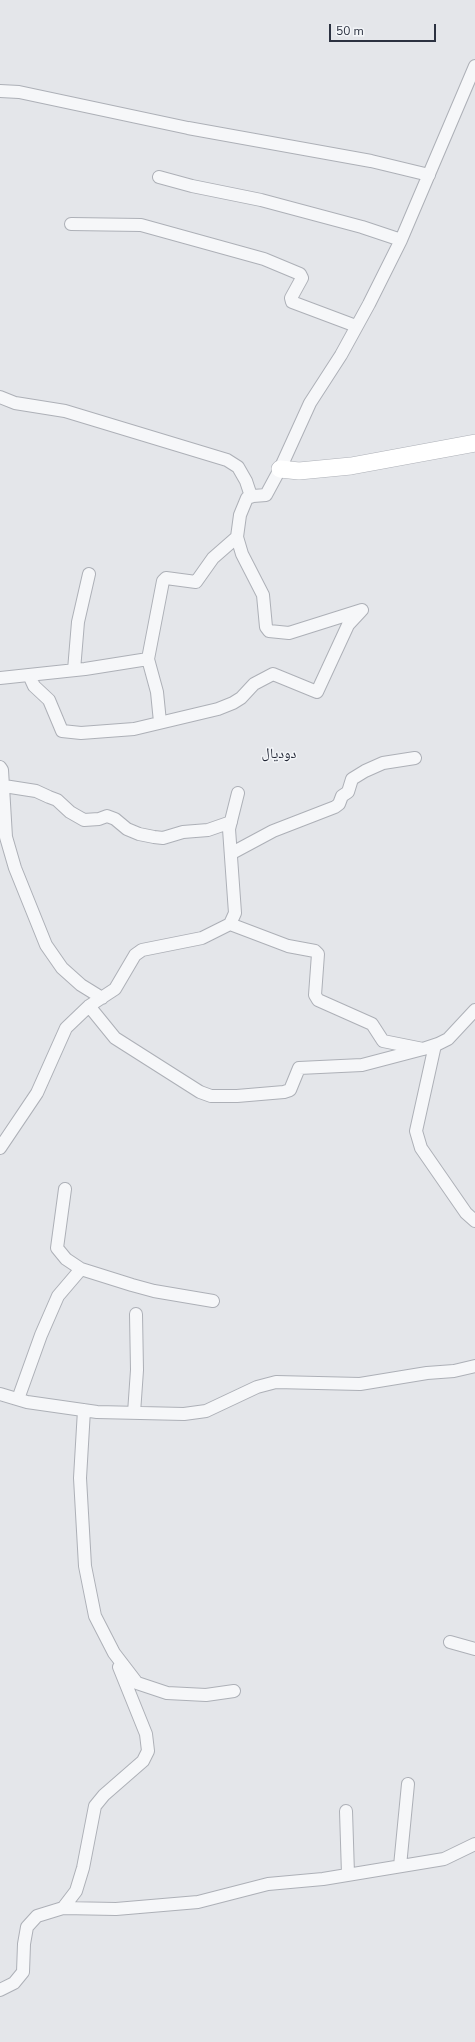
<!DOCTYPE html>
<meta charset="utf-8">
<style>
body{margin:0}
#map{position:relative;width:475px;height:2042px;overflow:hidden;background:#e4e6ea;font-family:"Nunito Sans",sans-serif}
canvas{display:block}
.scale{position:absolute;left:329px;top:24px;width:107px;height:18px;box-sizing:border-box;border:2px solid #2c3241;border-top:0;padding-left:5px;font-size:12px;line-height:14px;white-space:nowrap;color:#2c3241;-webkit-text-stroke:3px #f3f5f8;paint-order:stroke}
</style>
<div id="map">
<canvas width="475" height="2042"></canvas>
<div class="scale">50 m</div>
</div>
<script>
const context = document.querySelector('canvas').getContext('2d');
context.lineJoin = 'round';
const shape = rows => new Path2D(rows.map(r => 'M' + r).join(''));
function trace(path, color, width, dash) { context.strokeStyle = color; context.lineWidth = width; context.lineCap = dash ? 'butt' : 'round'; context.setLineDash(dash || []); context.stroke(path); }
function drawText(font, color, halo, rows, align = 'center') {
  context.font = font + ' "Nunito Sans","Noto Naskh Arabic",sans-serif'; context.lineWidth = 3; context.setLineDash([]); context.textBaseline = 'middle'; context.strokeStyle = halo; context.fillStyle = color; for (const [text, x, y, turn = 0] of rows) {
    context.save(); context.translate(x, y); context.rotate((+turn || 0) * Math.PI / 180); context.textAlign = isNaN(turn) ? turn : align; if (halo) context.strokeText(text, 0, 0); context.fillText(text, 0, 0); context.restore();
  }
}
const street = shape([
 [0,91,19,92,188,128,371,161,429,175],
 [159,177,192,186,261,200,362,227,401,240],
 [71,224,141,225,264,259,300,274,302,278,291,298,292,302,356,326],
 [0,397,15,403,65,411,227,460,238,467,246,481,251,496],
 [362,610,289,633,269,631,266,627,263,595,242,554,237,537,240,515,247,498,253,496,266,495,280,469,310,403,341,355,369,304,401,240,475,66],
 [148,659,157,692,160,722],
 [74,670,78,622,89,574],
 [29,675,34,686,49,700,62,731,81,733,134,729,218,709,233,703,241,698,254,684,273,674,317,692,348,625,361,611],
 [0,678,85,669,148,659,163,581,166,578,196,582,213,558,237,537],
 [0,767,2,770,6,837,15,868,46,945,62,968,81,985,102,998],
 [4,786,36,791,49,797,57,800,70,812,84,820,99,819,107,816,115,819,127,829,139,834,154,837,163,838,183,832,208,830,231,822],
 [232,853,273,831,335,807,339,804,342,796,348,792,352,779,365,771,383,763,415,758],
 [230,924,288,946,315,951,318,954,315,995,318,1000,372,1024,383,1041,423,1049,438,1044,448,1039,475,1010],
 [89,1006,115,1038,200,1092,211,1096,237,1096,284,1092,290,1090,299,1068,362,1065,423,1049],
 [435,1045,416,1131,421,1148,466,1213,475,1221],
 [0,1148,37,1093,66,1028,89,1006,115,989,135,955,142,950,202,938,230,924,235,913,229,829,238,793],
 [65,1189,57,1248,66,1259,81,1269,132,1285,154,1291,213,1301],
 [0,1394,27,1402,97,1412,184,1414,206,1411,257,1387,276,1382,360,1384,427,1373,454,1371,475,1366],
 [18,1399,41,1335,58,1296,81,1269],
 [84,1410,80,1478,85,1566,95,1616,114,1653,137,1683,167,1693,206,1695,234,1691],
 [134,1413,137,1370,136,1314],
 [450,1642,475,1649],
 [346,1811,348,1874],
 [400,1866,408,1784],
 [63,1908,76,1891,83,1868,95,1806,104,1795,143,1761,148,1751,146,1734,119,1667],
 [0,1990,14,1983,23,1972,24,1944,27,1927,37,1916,63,1908,116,1909,198,1902,268,1884,323,1879,444,1859,475,1844]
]);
const secondary = shape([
 [280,469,299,471,351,466,475,443]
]);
trace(street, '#adb0b7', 14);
trace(secondary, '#adb0b7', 18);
trace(street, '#f6f7f9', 12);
trace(secondary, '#fff', 17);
drawText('14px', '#1e2332', '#f3f5f8', [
 ["دودیال",279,755]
]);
</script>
